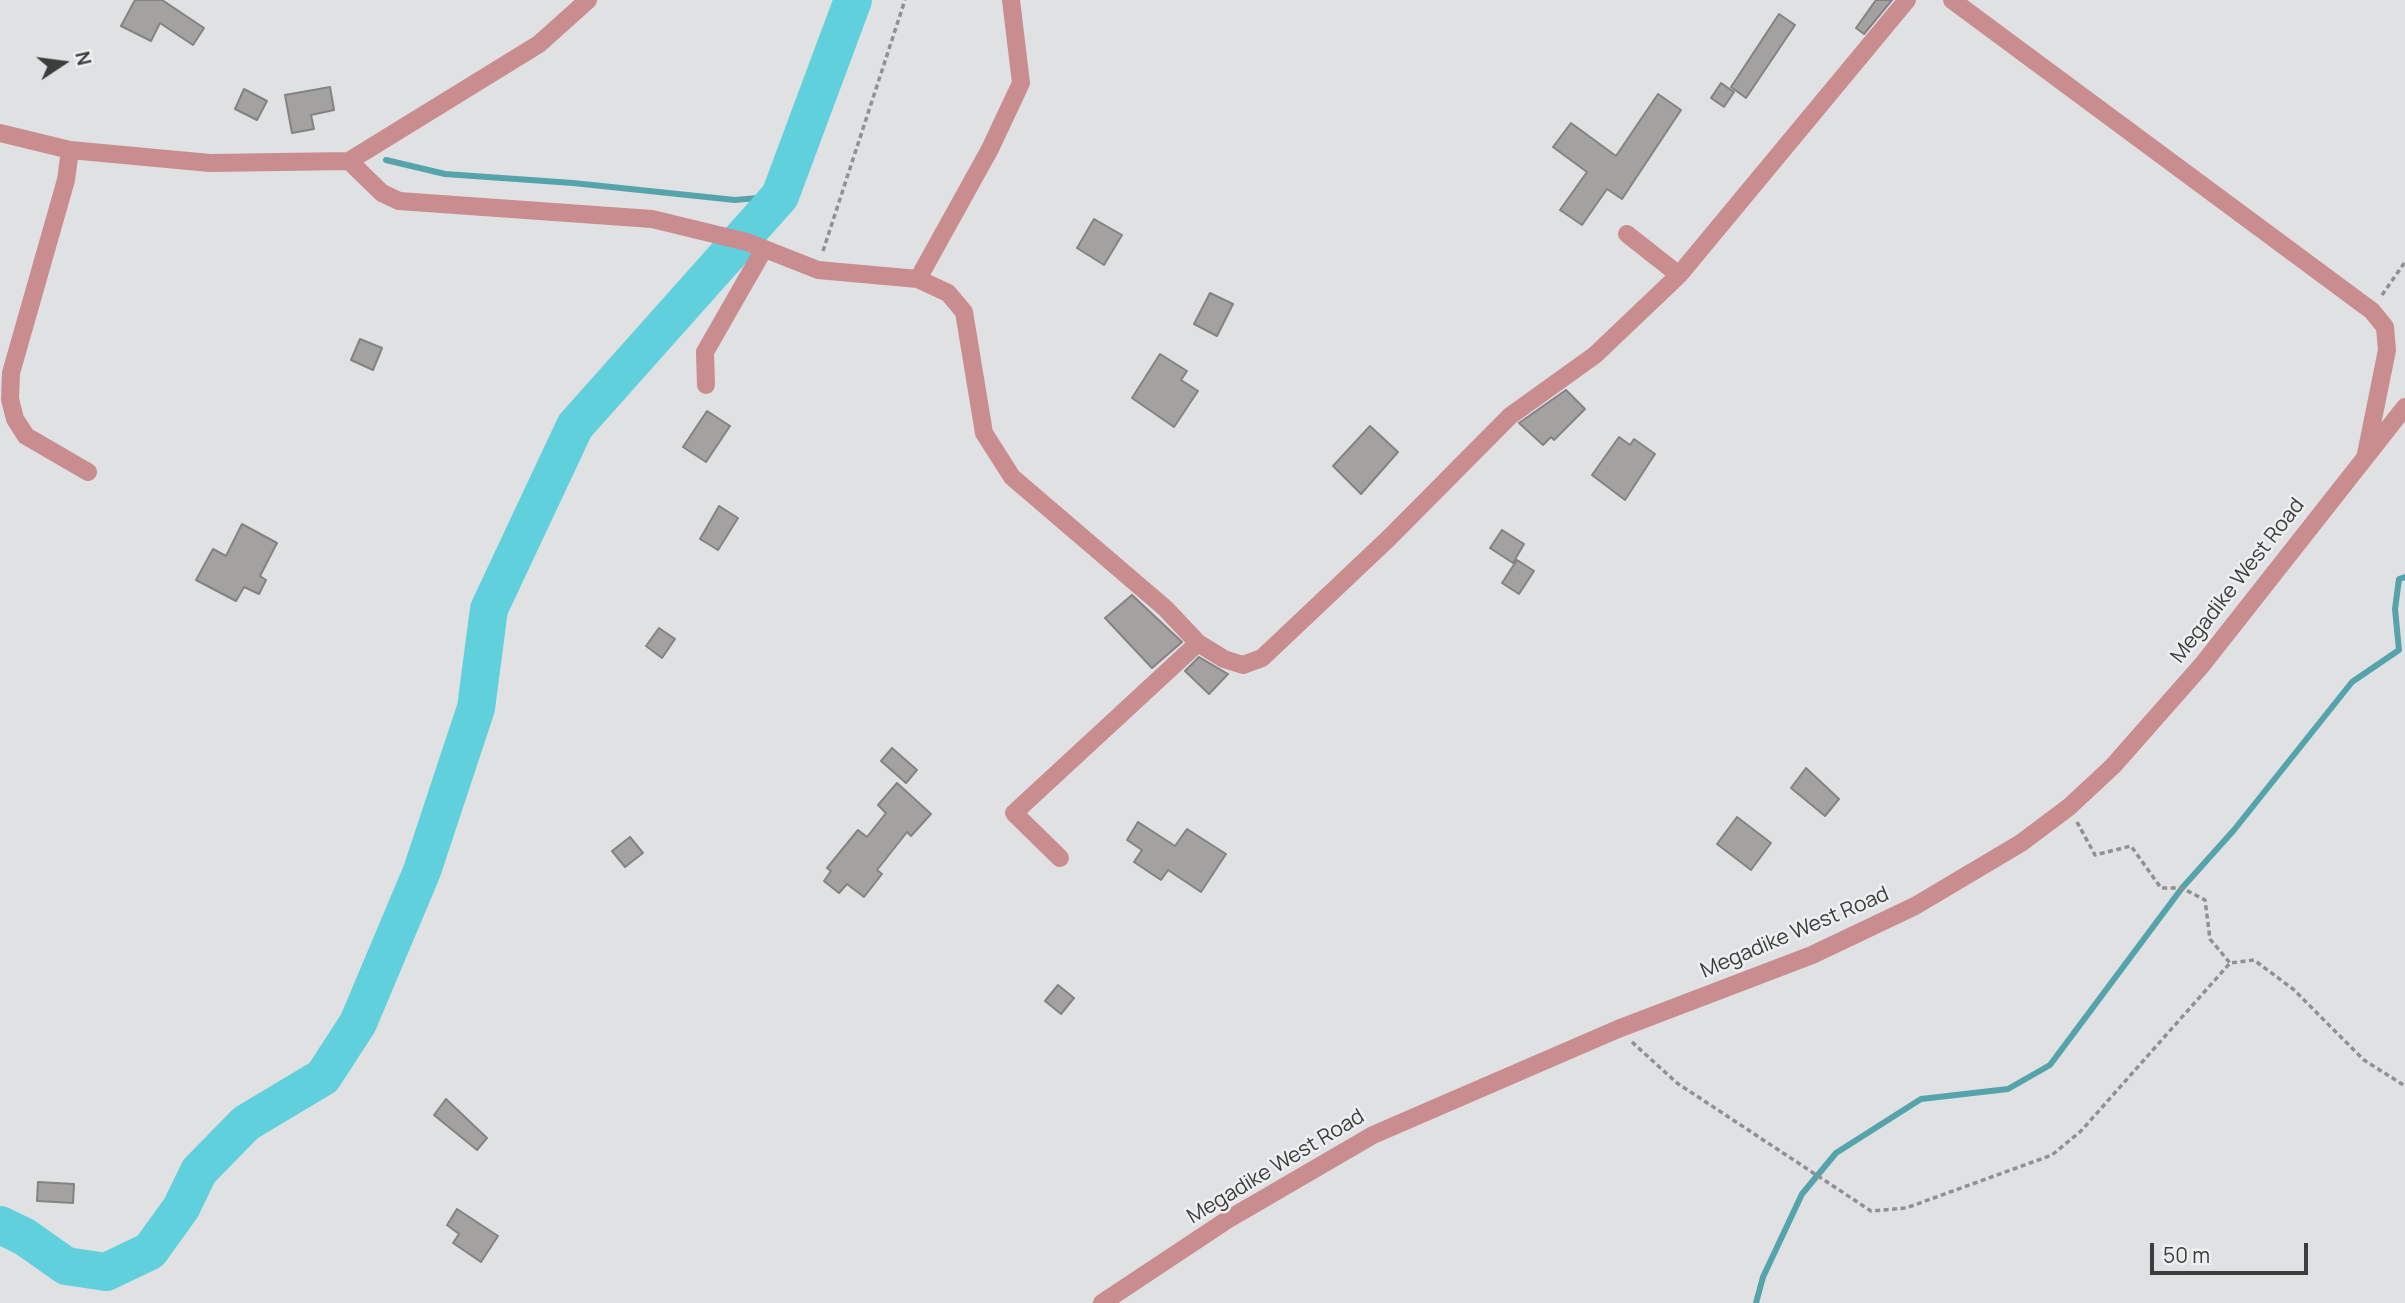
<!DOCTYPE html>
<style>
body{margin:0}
#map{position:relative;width:2405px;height:1303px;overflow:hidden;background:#e0e1e3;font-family:Manrope,sans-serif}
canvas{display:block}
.north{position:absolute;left:28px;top:28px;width:70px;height:70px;-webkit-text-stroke:5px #edeff0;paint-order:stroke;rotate:77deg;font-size:19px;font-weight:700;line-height:28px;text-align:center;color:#3c3d3d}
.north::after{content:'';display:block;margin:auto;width:24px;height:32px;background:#3c3d3d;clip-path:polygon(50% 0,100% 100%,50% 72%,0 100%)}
.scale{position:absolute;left:2150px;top:1243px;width:158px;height:32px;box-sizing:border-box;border:4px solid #3c3d3d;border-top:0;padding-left:9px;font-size:21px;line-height:24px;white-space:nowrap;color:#3c3d3d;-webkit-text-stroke:5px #edeff0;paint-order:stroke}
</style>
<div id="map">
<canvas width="2405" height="1303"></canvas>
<div class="north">N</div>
<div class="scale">50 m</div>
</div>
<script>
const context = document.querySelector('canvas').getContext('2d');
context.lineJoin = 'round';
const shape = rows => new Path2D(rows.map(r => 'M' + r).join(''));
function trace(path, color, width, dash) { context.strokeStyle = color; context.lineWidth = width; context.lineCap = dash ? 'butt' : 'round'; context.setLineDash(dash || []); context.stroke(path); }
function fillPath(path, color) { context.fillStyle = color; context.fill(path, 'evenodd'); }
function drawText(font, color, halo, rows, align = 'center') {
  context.font = font + ' Manrope,sans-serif'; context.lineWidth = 5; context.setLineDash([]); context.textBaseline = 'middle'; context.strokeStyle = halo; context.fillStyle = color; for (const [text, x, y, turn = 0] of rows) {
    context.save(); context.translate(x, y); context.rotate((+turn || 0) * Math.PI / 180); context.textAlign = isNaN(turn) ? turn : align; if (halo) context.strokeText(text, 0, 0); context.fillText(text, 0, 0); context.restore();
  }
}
trace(shape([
 [386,160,445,174,573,183,735,200,780,196],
 [1756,1303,1763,1277,1802,1194,1836,1153,1921,1099,2008,1089,2050,1065,2182,888,2234,830,2352,682,2399,650,2395,609,2399,579,2405,577]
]), '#55a4ac', 6);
trace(shape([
 [0,1225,25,1237,66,1266,106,1272,150,1251,181,1208,199,1171,246,1123,323,1077,358,1023,422,871,476,708,489,609,575,426,780,196,853,0]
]), '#60d0dc', 38);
const building = shape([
 [135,0,162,0,204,28,193,45,160,23,151,41,121,26,135,0],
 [1876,0,1892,0,1864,34,1856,28,1876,0],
 [1779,14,1795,25,1746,98,1731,87,1779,14],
 [1721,83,1734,92,1724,107,1711,98,1721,83],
 [330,87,334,110,311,115,314,129,292,133,285,95,330,87],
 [244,89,267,101,257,120,235,109,244,89],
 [1658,94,1681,110,1622,199,1607,189,1582,225,1560,210,1587,172,1553,147,1571,123,1616,156,1658,94],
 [1094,219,1122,235,1104,265,1077,248,1094,219],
 [1210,293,1233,304,1217,336,1194,324,1210,293],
 [360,339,382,348,373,370,351,360,360,339],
 [1160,354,1187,371,1181,380,1198,391,1174,427,1132,398,1160,354],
 [1566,390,1585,409,1554,440,1551,437,1543,445,1519,423,1566,390],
 [707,411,730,426,706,462,683,447,707,411],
 [1370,426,1398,452,1361,494,1333,466,1370,426],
 [1619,437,1630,445,1634,439,1655,454,1625,500,1592,475,1619,437],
 [719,506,738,518,718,550,700,539,719,506],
 [242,524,277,543,260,576,266,580,259,594,244,587,236,601,196,580,213,549,226,556,242,524],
 [1502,530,1524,544,1513,563,1490,548,1502,530],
 [1517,560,1534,571,1519,594,1502,583,1517,560],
 [1132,595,1182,642,1152,668,1105,618,1132,595],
 [659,628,675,639,662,658,646,646,659,628],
 [1199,657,1228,674,1209,694,1185,671,1199,657],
 [892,748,917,770,906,783,881,761,892,748],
 [1806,768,1839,799,1825,816,1791,788,1806,768],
 [897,783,931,814,911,836,907,832,877,870,882,874,864,897,847,884,839,893,824,881,831,871,827,868,858,830,867,837,886,813,878,805,897,783],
 [1737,817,1771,843,1751,870,1717,844,1737,817],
 [1138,822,1175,846,1187,829,1226,854,1201,892,1168,870,1161,880,1134,862,1142,850,1127,840,1138,822],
 [630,837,643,853,625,867,612,851,630,837],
 [1058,985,1074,998,1061,1014,1045,1001,1058,985],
 [446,1099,487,1138,477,1150,434,1115,446,1099],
 [38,1182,74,1184,73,1203,37,1201,38,1182],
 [457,1209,498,1236,481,1262,453,1243,459,1234,447,1225,457,1209]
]);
fillPath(building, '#a3a2a1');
trace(building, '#848282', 2);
trace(shape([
 [823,251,905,0],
 [2382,295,2405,262],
 [2077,822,2095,855,2131,846,2161,888,2182,888,2205,900,2210,939,2230,963],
 [1632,1042,1677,1083,1871,1211,1906,1208,2052,1155,2081,1131,2230,963,2254,960,2293,989,2364,1060,2405,1086]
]), '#8f9091', 3.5, [5, 3.5]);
trace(shape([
 [1952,0,2372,311,2385,327,2387,350,2366,454],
 [0,133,70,150,210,163,349,161,539,44,588,0],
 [70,150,66,180,11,373,10,399,15,419,26,436,88,472],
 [349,161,382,193,399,201,652,219,747,242,818,270,918,279,948,293,964,312,984,433,1012,477,1165,608,1198,643,1224,659,1243,665,1262,658,1389,538,1510,416,1595,355,1679,275,1627,234],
 [1679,275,1907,0],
 [918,279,990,149,1021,83,1011,0],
 [706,385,705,352,764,249],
 [1060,858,1014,813,1198,643],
 [1102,1303,1227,1220,1373,1135,1618,1029,1812,955,1915,906,2021,843,2069,807,2113,766,2202,665,2405,407]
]), '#c98d90', 18);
drawText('21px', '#3c3d3d', '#edeff0', [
 ["Megadike West Road",2238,581,-52],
 ["Megadike West Road",1795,933,-23],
 ["Megadike West Road",1276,1167,-31]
]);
</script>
